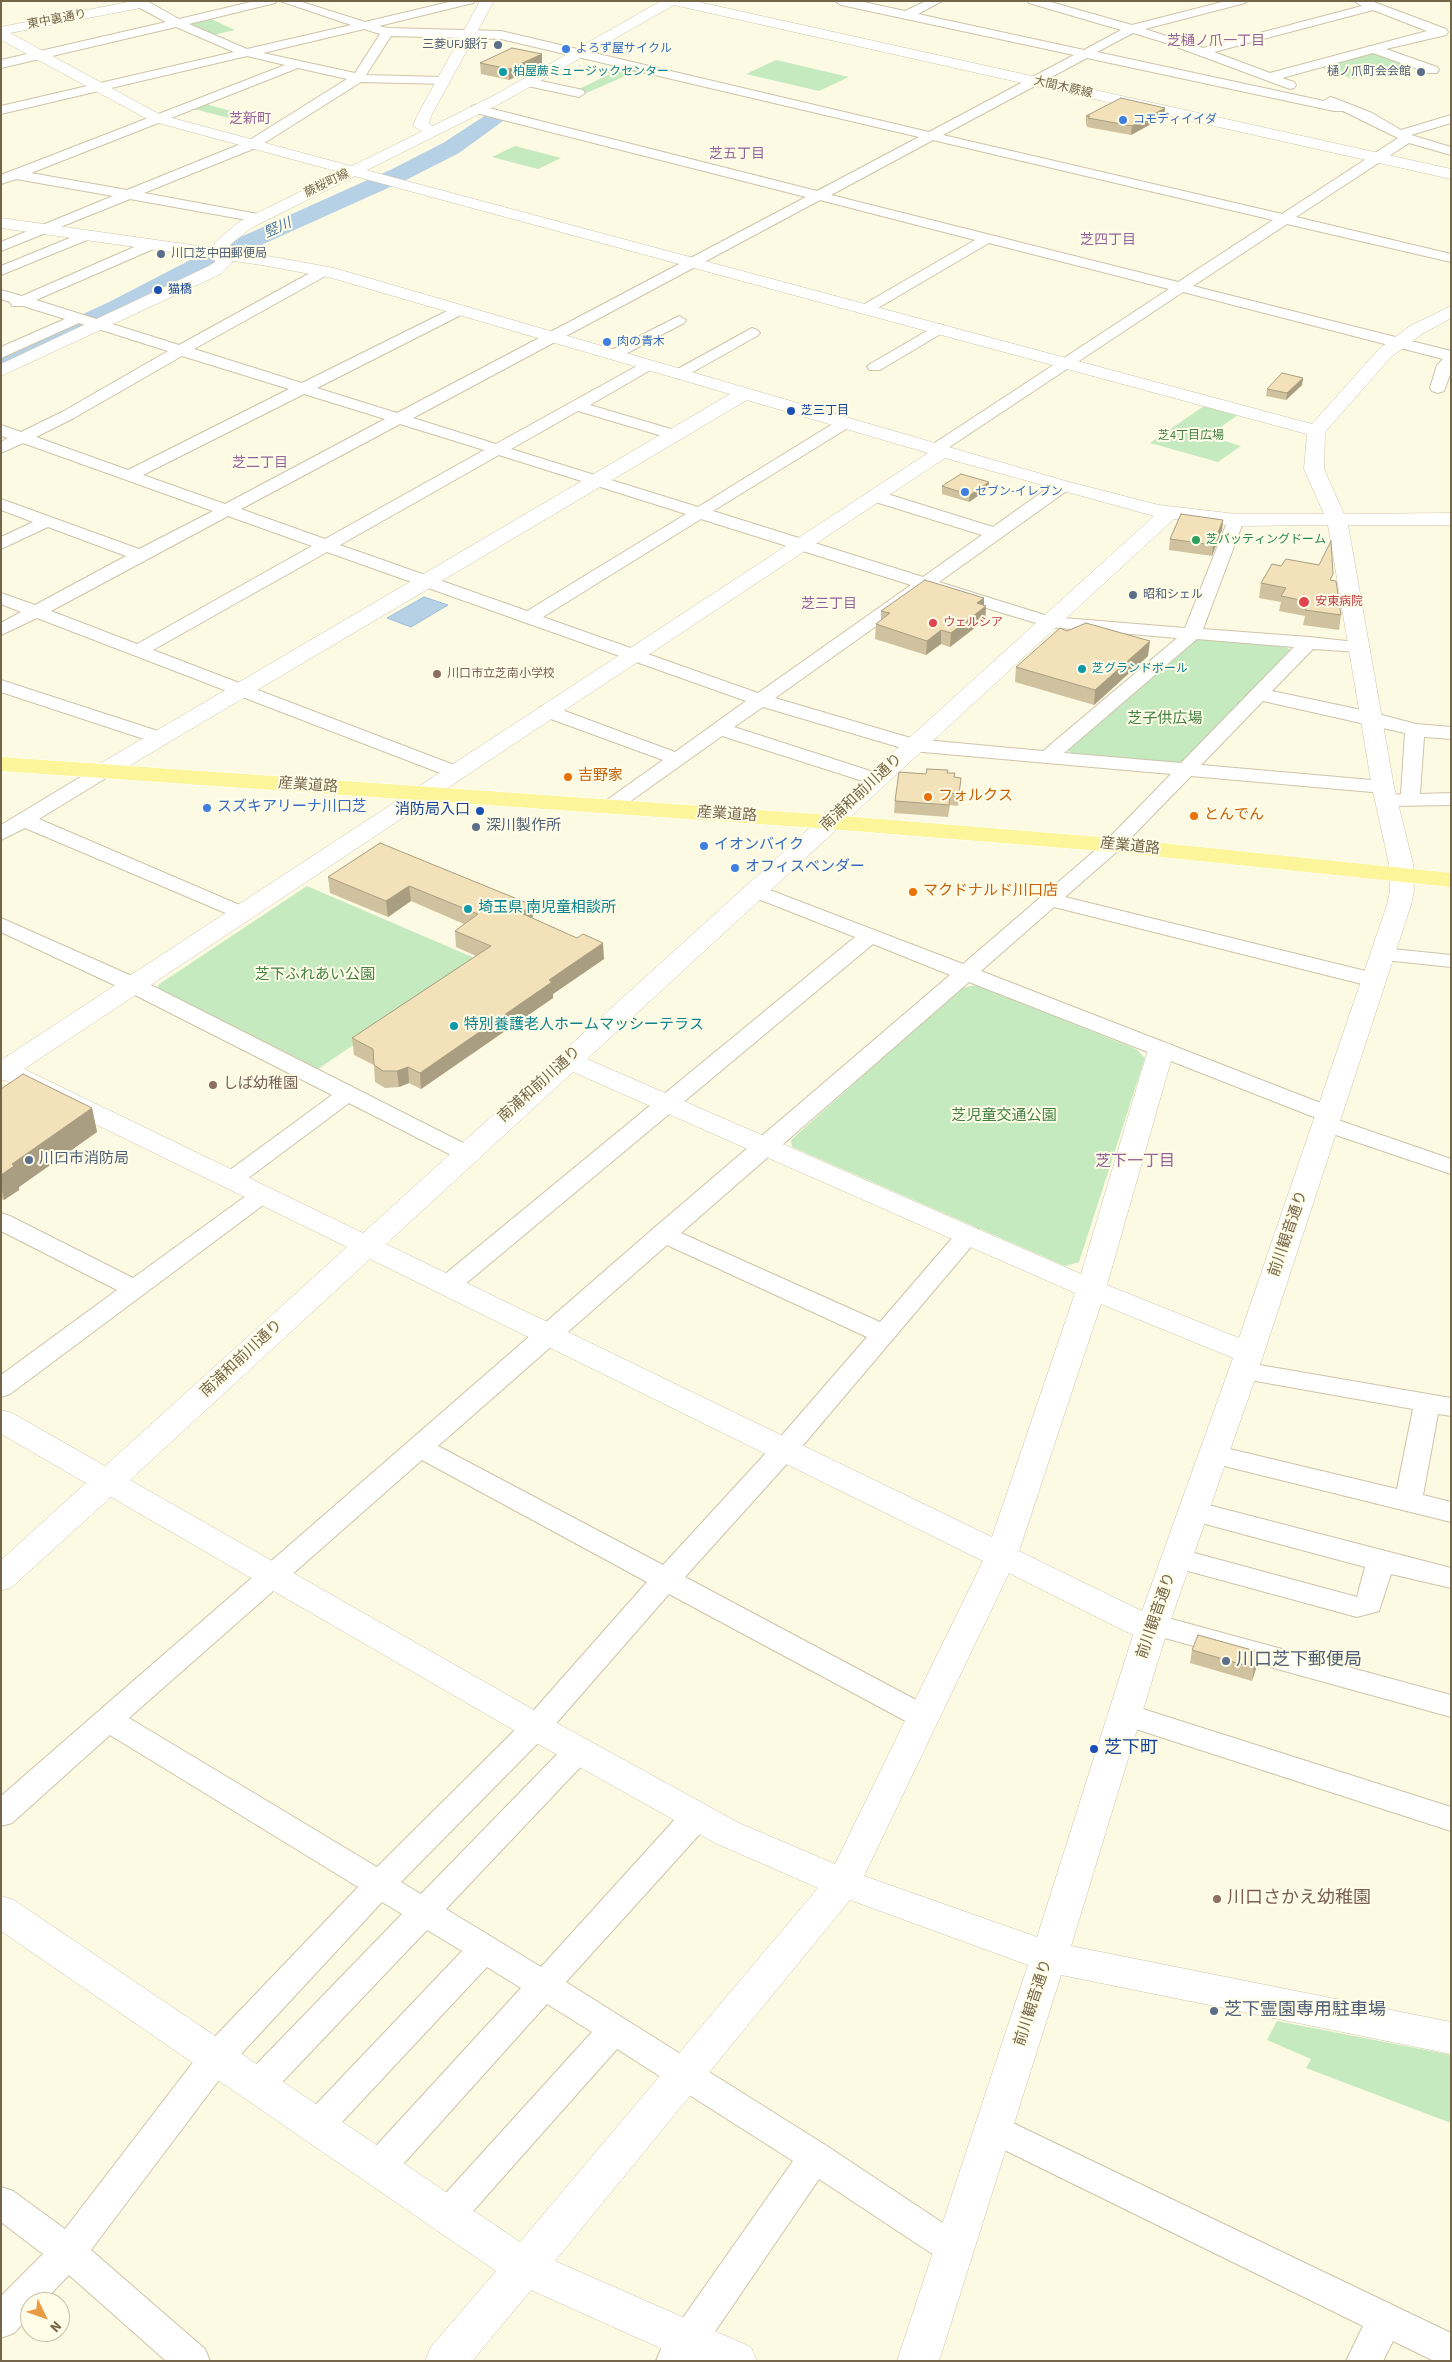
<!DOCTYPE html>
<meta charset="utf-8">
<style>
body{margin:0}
#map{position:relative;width:1452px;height:2362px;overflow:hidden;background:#fcfae2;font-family:"Source Sans 3",sans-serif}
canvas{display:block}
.frame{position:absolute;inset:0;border:2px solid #746548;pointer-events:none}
.north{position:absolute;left:20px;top:2292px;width:50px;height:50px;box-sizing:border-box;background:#fffde8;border:1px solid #c7c0a8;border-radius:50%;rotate:132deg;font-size:14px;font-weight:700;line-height:20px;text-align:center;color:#746548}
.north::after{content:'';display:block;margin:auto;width:18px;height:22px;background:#e99a45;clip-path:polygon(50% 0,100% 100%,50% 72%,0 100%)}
</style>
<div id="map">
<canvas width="1452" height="2362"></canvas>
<div class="frame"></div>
<div class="north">N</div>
</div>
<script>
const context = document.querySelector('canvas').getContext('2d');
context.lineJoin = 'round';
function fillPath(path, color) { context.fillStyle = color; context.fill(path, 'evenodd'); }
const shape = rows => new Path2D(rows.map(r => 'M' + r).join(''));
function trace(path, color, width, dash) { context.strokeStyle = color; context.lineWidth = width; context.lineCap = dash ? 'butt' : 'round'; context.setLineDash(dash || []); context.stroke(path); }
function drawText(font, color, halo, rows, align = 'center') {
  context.font = font + ' "Source Sans 3","Noto Sans JP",sans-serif'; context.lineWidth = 4; context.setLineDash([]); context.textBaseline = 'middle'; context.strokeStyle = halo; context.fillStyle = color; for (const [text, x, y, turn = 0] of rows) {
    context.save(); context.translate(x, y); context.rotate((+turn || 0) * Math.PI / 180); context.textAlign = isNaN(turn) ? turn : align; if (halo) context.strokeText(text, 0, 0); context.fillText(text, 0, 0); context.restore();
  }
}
fillPath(shape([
 [209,18,235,30,213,35,186,23],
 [1368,52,1377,53,1409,64,1353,79,1317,66],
 [776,60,849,77,819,91,746,74],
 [624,65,642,69,586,93,575,91,610,74,600,71,606,68,613,70],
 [202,103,238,113,229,118,190,108],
 [515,146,561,158,538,169,492,157],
 [1204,406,1238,415,1208,436,1241,446,1218,462,1150,443],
 [1203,638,1283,645,1292,651,1183,762,1173,765,1074,756,1066,749,1193,640],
 [307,886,479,960,318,1069,158,989,158,985],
 [976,985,1136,1049,1145,1058,1079,1262,1065,1266,792,1147,791,1140,961,988],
 [1277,2021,1451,2055,1451,2123,1306,2068,1311,2059,1267,2040]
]), '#c5eac0');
const water = shape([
 [424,597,448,605,411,627,387,618,424,597]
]);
fillPath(water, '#b6d1e6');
trace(water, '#9cbdd8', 1);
fillPath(shape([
 [496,111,503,113,506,117,503,121,459,153,408,179,210,268,127,312,1,368,1,352,109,302,194,258,392,169,443,143,489,113,496,111]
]), '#b6d1e6');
const minor = shape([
 [135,1,147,1,179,19,255,1,277,1,275,3,189,24,247,49,351,25,280,1,299,1,365,22,453,1,475,1,473,3,379,26,388,28,501,31,929,132,1074,55,841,5,835,1,859,1,905,11,926,1,942,1,918,14,1084,50,1121,30,1029,3,1027,1,1047,1,1132,25,1226,1,1247,1,1245,3,1145,29,1203,48,1362,6,1354,1,1371,1,1446,29,1448,32,1446,35,1386,49,1437,67,1439,70,1437,73,1429,73,1373,53,1282,78,1294,82,1296,85,1294,88,1290,89,1166,43,1133,33,1097,52,1324,101,1330,97,1334,98,1372,113,1401,130,1451,115,1451,123,1411,135,1451,147,1451,155,1409,143,1296,217,1451,254,1451,262,1287,224,1193,286,1451,351,1451,372,1444,391,1438,393,1432,391,1430,388,1437,365,1443,359,1183,292,942,452,930,452,928,449,930,446,1169,289,989,243,871,312,861,312,859,309,861,306,975,240,820,200,413,418,496,444,644,362,654,362,657,365,654,368,590,405,681,432,683,435,681,438,669,438,578,411,511,449,698,507,839,420,851,420,853,423,851,426,713,511,923,577,982,535,869,500,867,496,869,492,881,492,993,527,1056,482,1068,482,1070,486,1068,490,939,582,1051,617,1185,628,1228,520,1230,516,1242,516,1244,520,1203,629,1309,637,1365,643,1368,647,1365,651,1359,652,1313,649,1272,691,1371,712,1416,724,1451,727,1451,739,1424,737,1420,794,1451,793,1451,805,1395,806,1388,804,1385,800,1388,796,1401,794,1405,733,1263,701,1201,765,1383,781,1390,783,1393,787,1390,791,1383,793,1191,776,1120,849,1065,897,1382,975,1385,980,1382,985,1374,987,1054,907,981,971,1336,1109,1340,1114,1335,1119,1451,1159,1451,1174,1318,1129,1314,1124,1319,1119,969,982,681,1233,880,1322,960,1229,969,1227,978,1229,981,1235,794,1456,685,1577,933,1709,938,1717,933,1725,923,1728,913,1725,669,1594,546,1735,401,1882,421,1894,569,1742,579,1738,589,1742,594,1750,589,1758,446,1909,541,1967,686,1807,697,1804,708,1807,712,1816,708,1825,566,1982,827,2146,967,2239,972,2250,967,2261,955,2266,943,2261,819,2179,695,2361,656,2361,661,2349,793,2161,617,2049,459,2227,447,2232,435,2227,430,2216,435,2205,592,2032,547,2004,389,2180,377,2184,365,2180,360,2169,365,2158,521,1988,487,1967,328,2137,316,2142,304,2137,299,2127,304,2117,462,1951,427,1930,269,2096,257,2100,245,2096,240,2086,245,2076,402,1914,382,1902,228,2068,91,2250,205,2349,210,2361,166,2361,69,2275,43,2302,30,2302,30,2316,14,2333,1,2338,1,2296,43,2254,1,2222,1,2187,13,2191,65,2229,204,2048,358,1887,110,1735,12,1823,1,1826,1,1796,654,1228,950,975,873,944,457,1291,448,1293,439,1291,436,1285,439,1279,855,937,748,895,745,891,748,887,755,885,762,887,963,964,1106,841,1171,774,912,751,763,707,734,727,883,775,886,779,883,783,876,785,869,783,722,736,618,810,611,812,604,810,601,806,604,802,663,760,540,715,538,711,540,707,547,705,554,707,675,752,746,701,327,552,153,650,462,768,465,772,462,776,455,778,448,776,37,618,1,635,1,623,21,612,1,604,1,593,35,605,126,556,48,527,1,549,1,537,33,522,1,510,1,499,139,549,213,511,23,443,1,453,1,442,8,438,1,436,1,425,21,432,62,412,168,351,79,323,1,358,1,347,65,319,23,306,12,306,10,302,1,299,1,290,22,296,148,241,158,241,160,244,158,247,36,300,179,345,319,268,329,268,331,271,329,274,194,349,302,383,455,307,465,307,467,310,465,313,317,388,397,413,806,197,472,112,471,109,472,106,477,105,817,191,919,137,501,39,391,36,366,75,443,77,447,78,449,81,447,84,361,82,258,147,144,193,258,214,263,215,265,218,263,221,258,222,130,199,1,251,1,242,113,196,16,179,1,184,1,175,285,65,247,56,1,114,1,106,234,52,176,27,1,68,1,60,166,22,136,6,135,1],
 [1373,10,1427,31,1270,73,1214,52,1373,10],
 [364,29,380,34,355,73,263,53,364,29],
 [1087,58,1334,111,1343,111,1398,138,1282,214,943,135,1087,58],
 [298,68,347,79,248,141,127,190,31,173,298,68],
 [933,140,1273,220,1178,282,831,195,933,140],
 [182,356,289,389,128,470,36,437,74,418,182,356],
 [304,394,385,419,225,504,143,475,304,394],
 [400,424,484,450,325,539,241,509,400,424],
 [499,455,686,514,527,611,340,545,499,455],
 [228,516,312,546,137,644,51,611,228,516],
 [701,519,911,585,758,693,543,617,701,519],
 [927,590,1049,627,1177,638,1043,751,914,739,775,698,927,590],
 [1197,639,1294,647,1181,763,1064,753,1197,639],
 [667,1245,867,1337,776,1442,663,1565,438,1446,667,1245],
 [422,1460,647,1582,526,1719,377,1867,129,1718,422,1460],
 [527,78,583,90,585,93,579,97,523,85,521,82,527,78],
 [87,231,92,232,94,235,92,238,1,275,1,266,87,231],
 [679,316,686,320,684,323,618,358,608,358,605,355,608,352,679,316],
 [939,324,944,326,947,329,944,332,880,370,870,370,867,367,870,364,939,324],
 [752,328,757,330,760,333,757,336,684,377,679,379,671,374,674,371,752,328],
 [1,680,167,734,170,738,167,742,160,744,153,742,1,692,1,680],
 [104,765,111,767,114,771,111,775,39,819,249,909,253,913,249,917,242,919,235,917,25,828,1,840,1,825,97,767,104,765],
 [1,918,141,980,473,1148,477,1153,473,1158,465,1160,457,1158,349,1103,239,1185,231,1187,223,1185,219,1180,223,1175,332,1095,125,990,1,932,1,918],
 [1383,948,1451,955,1451,967,1375,959,1372,954,1375,949,1383,948],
 [262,1187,270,1190,274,1195,270,1200,10,1394,1,1397,1,1375,117,1290,1,1231,1,1213,10,1216,133,1278,254,1190,262,1187],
 [1242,1362,1451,1398,1451,1416,1438,1414,1423,1495,1451,1502,1451,1522,1204,1461,1200,1454,1204,1447,1213,1445,1397,1489,1413,1409,1233,1377,1229,1371,1233,1365,1242,1362],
 [1193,1501,1451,1568,1451,1588,1391,1574,1379,1611,1357,1617,1166,1565,1162,1558,1166,1551,1176,1548,1357,1597,1365,1567,1183,1518,1179,1511,1183,1504,1193,1501],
 [1153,1614,1451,1695,1451,1717,1143,1632,1139,1625,1143,1618,1153,1614],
 [1124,1703,1451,1807,1451,1831,1114,1722,1109,1714,1114,1706,1124,1703],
 [992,2113,1451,2333,1451,2361,1434,2361,1393,2341,1383,2361,1346,2361,1363,2326,980,2138,975,2128,980,2118,992,2113]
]);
const tertiary = shape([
 [133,1,145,1,147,4,140,8,10,33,161,115,1312,424,1379,349,1410,326,1451,306,1451,318,1422,334,1391,357,1325,432,1324,469,1344,514,1451,513,1451,525,1348,525,1394,787,1413,864,1414,891,1411,905,1264,1353,1169,1625,1071,1946,1451,2022,1451,2054,1061,1975,939,2361,897,2361,1028,1965,850,1900,555,2261,751,2347,757,2361,689,2361,531,2290,472,2361,425,2361,431,2347,496,2271,1,1931,1,1896,14,1900,520,2242,818,1888,715,1843,524,1736,111,1497,12,1587,1,1591,1,1560,86,1483,1,1434,1,1410,12,1413,105,1466,347,1247,5,1080,1,1081,1,1060,928,453,747,400,112,776,104,778,96,776,93,771,96,766,730,394,332,278,262,265,1,228,1,218,262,255,334,268,1069,482,1159,505,1236,514,1324,514,1304,469,1307,434,151,121,1,40,1,27,133,1],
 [945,458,1154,516,363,1233,24,1069,945,458],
 [1174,519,1236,526,1328,525,1372,787,1389,864,1390,891,1387,905,1239,1338,1107,1285,1174,1050,1170,1044,1161,1042,1152,1044,1148,1050,1081,1274,587,1059,1174,519],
 [573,1072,1075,1293,992,1537,386,1244,573,1072],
 [370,1259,983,1561,835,1864,739,1823,548,1718,130,1480,370,1259],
 [1101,1304,1233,1358,1142,1611,1019,1551,1101,1304],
 [1009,1573,1133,1635,1037,1937,864,1876,1009,1573],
 [480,1,494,1,431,116,429,124,440,131,432,136,427,134,413,126,417,116,480,1]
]);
const secondary = shape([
 [661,1,694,1,1451,169,1451,179,674,5,503,102,251,228,231,244,229,250,232,263,221,274,1,376,1,364,209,266,215,262,213,250,215,242,239,222,493,96,661,1]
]);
const primary = shape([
 [1,757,830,815,1113,838,1451,873,1451,887,1113,852,830,829,1,771,1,757]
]);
trace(minor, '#cec4a9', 2);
trace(tertiary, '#cec4a9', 1);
trace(secondary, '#d1c6a6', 1);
trace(primary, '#fff', 1);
fillPath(minor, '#fff');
fillPath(tertiary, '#fff');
fillPath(secondary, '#fff');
fillPath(primary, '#fcf599');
fillPath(shape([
 [542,54,542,65,509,80,481,74,480,63],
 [1165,108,1164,117,1131,135,1087,127,1087,125,1086,125,1086,116],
 [1303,378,1302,385,1286,400,1266,396,1267,389],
 [989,482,988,489,969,502,942,494,942,486],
 [1223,520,1222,530,1212,556,1169,550,1170,539],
 [1332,581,1341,615,1339,630,1303,625,1305,616,1279,611,1281,602,1259,598,1261,583],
 [984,598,984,605,986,606,985,620,950,647,941,644,926,655,875,639,876,624,881,620,881,611],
 [1067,631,1148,656,1094,705,1015,682,1016,667],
 [948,773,954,777,961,778,958,806,950,805,948,817,894,813,895,801,926,774],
 [380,843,533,918,604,959,553,994,553,998,421,1089,409,1083,399,1087,385,1088,375,1082,374,1065,354,1055,352,1038,476,956,456,947,455,931,464,924,411,901,388,917,330,893,328,877],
 [1,1089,92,1108,97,1132,19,1187,19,1190,4,1200,1,1199],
 [1192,1650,1257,1665,1252,1681,1190,1663]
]), '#d0c29f');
fillPath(shape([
 [542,54,542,65,509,80,509,69],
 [1165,108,1164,117,1131,135,1132,126],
 [1303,378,1302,385,1286,400,1287,393],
 [989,482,988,489,969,502,970,495],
 [1223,520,1222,530,1212,556,1213,545],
 [984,598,984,607,986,606,985,620,950,647,951,633,977,603],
 [941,630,941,644,926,655,927,641],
 [1150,641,1148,656,1094,705,1095,690],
 [409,886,411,901,388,917,386,901],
 [532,905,533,921,521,913],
 [603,943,604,959,553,994,553,998,421,1089,420,1073,549,980],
 [408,1067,409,1083,399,1087,397,1071],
 [92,1108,97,1132,19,1187,19,1190,4,1200,1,1185,1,1175,12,1164],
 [1259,1652,1257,1665,1252,1681,1254,1668]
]), '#a99e82');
const building = shape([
 [512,48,542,54,509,69,480,63,512,48],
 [1121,98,1165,108,1132,126,1088,118,1090,116,1086,116,1121,98],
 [1282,373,1303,378,1287,393,1267,389,1282,373],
 [961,474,989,482,970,495,942,486,961,474],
 [1181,514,1223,520,1213,545,1170,539,1181,514],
 [1331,541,1333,574,1330,580,1336,581,1341,615,1305,610,1310,602,1281,596,1286,588,1261,583,1272,564,1281,566,1286,559,1319,565,1331,541],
 [925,580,984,598,977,603,986,606,951,633,941,630,927,641,876,624,890,613,881,611,925,580],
 [1086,623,1150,641,1095,690,1016,667,1060,628,1067,631,1086,623],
 [927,769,948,770,947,773,955,773,954,777,961,778,959,794,950,793,949,805,895,801,899,772,926,774,927,769],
 [380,843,532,905,521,913,577,938,583,934,603,943,549,980,552,982,420,1073,408,1067,397,1071,383,1071,374,1065,373,1049,352,1038,491,946,455,931,478,914,409,886,386,901,328,877,380,843],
 [23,1074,92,1108,12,1164,14,1166,1,1175,1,1089,23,1074],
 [1198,1635,1259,1652,1254,1668,1192,1650,1198,1635]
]);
fillPath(building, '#f2e1b9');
trace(building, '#a99e82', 1);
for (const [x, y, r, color] of [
 [498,45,5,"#5c6f8a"],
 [566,49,5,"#3f7fe0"],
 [503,72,5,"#0f9aa8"],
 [1421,72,5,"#5c6f8a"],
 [1123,120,5,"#3f7fe0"],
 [161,254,5,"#5c6f8a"],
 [158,290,5,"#1a4fb4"],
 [607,342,5,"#3f7fe0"],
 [791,411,5,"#1a4fb4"],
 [965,492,5,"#3f7fe0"],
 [1196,540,5,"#2e9e5b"],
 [1133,595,5,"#5c6f8a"],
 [1304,602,6,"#e0444e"],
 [933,623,5,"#e0444e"],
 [1082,669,5,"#0f9aa8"],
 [437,674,5,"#8d6e63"],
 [568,777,5,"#e8710a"],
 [928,797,5,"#e8710a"],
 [207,808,5,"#3f7fe0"],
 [480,811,5,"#1a4fb4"],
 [1194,816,5,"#e8710a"],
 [476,827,5,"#5c6f8a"],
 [704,846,5,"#3f7fe0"],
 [735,868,5,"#3f7fe0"],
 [913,892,5,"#e8710a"],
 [468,909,5,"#0f9aa8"],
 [454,1026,5,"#0f9aa8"],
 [213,1085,5,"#8d6e63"],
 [29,1160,5,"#5c6f8a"],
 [1226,1661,5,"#5c6f8a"],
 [1094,1749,5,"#1a4fb4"],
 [1217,1899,5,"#8d6e63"],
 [1214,2011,5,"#5c6f8a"]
]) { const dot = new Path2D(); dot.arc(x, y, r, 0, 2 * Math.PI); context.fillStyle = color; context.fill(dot); trace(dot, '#fffde8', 2); }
drawText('12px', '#746548', '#fffde8', [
 ["東中裏通り",57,20,-11],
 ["大間木蕨線",1063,88,13],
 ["蕨桜町線",327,184,-26]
]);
drawText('12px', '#4e5e75', '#fffde8', [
 ["三菱UFJ銀行",488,45],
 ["樋ノ爪町会会館",1411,72],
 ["川口芝中田郵便局",171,254,"left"],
 ["昭和シェル",1143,595,"left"]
], 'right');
drawText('12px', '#366cbe', '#fffde8', [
 ["よろず屋サイクル",576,49],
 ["コモディイイダ",1133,120],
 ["肉の青木",617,342],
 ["セブン-イレブン",975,492]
], 'left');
drawText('12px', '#0d838f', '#fffde8', [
 ["柏屋蕨ミュージックセンター",513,72],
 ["芝グランドボール",1092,669]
], 'left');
drawText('12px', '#164399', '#fffde8', [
 ["猫橋",168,290],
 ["芝三丁目",801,411]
], 'left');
drawText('12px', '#428042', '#fffde8', [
 ["芝4丁目広場",1191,436]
]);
drawText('12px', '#27864d', '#fffde8', [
 ["芝バッティングドーム",1206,540]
], 'left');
drawText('12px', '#be3a42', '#fffde8', [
 ["安東病院",1315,602],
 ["ウェルシア",943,623]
], 'left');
drawText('12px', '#785e54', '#fffde8', [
 ["川口市立芝南小学校",447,674]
], 'left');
drawText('14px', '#966398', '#fffde8', [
 ["芝樋ノ爪一丁目",1216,42],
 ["芝新町",250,120],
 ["芝五丁目",737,155],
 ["芝四丁目",1108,241],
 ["芝二丁目",260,464],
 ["芝三丁目",829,605]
]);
drawText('italic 14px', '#4a779d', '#fffde8', [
 ["竪川",278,229,-24]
]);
drawText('15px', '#428042', '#fffde8', [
 ["芝子供広場",1165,720],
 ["芝下ふれあい公園",315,976],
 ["芝児童交通公園",1004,1117]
]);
drawText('15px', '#c56008', '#fffde8', [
 ["吉野家",578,777],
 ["フォルクス",938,797],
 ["とんでん",1204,816],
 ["マクドナルド川口店",923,892]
], 'left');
drawText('15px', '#746548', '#fffde8', [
 ["産業道路",308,786,4],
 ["南浦和前川通り",862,793,-43],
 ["産業道路",727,815,4],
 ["産業道路",1130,847,6],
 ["南浦和前川通り",540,1085,-42],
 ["前川観音通り",1289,1234,-71],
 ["南浦和前川通り",242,1359,-43],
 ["前川観音通り",1157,1616,-71],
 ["前川観音通り",1034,2003,-72]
]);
drawText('15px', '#366cbe', '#fffde8', [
 ["スズキアリーナ川口芝",217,808],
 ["イオンバイク",714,846],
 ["オフィスベンダー",745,868]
], 'left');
drawText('15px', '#164399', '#fffde8', [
 ["消防局入口",470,811]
], 'right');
drawText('15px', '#4e5e75', '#fffde8', [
 ["深川製作所",486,827],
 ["川口市消防局",39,1160]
], 'left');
drawText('15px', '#0d838f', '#fffde8', [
 ["埼玉県 南児童相談所",478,909],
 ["特別養護老人ホームマッシーテラス",464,1026]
], 'left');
drawText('15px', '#785e54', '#fffde8', [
 ["しば幼稚園",223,1085]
], 'left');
drawText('16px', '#966398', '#fffde8', [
 ["芝下一丁目",1135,1162]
]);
drawText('18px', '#4e5e75', '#fffde8', [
 ["川口芝下郵便局",1236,1661],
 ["芝下霊園専用駐車場",1224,2011]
], 'left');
drawText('18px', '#164399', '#fffde8', [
 ["芝下町",1104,1749]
], 'left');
drawText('18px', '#785e54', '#fffde8', [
 ["川口さかえ幼稚園",1227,1899]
], 'left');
</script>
